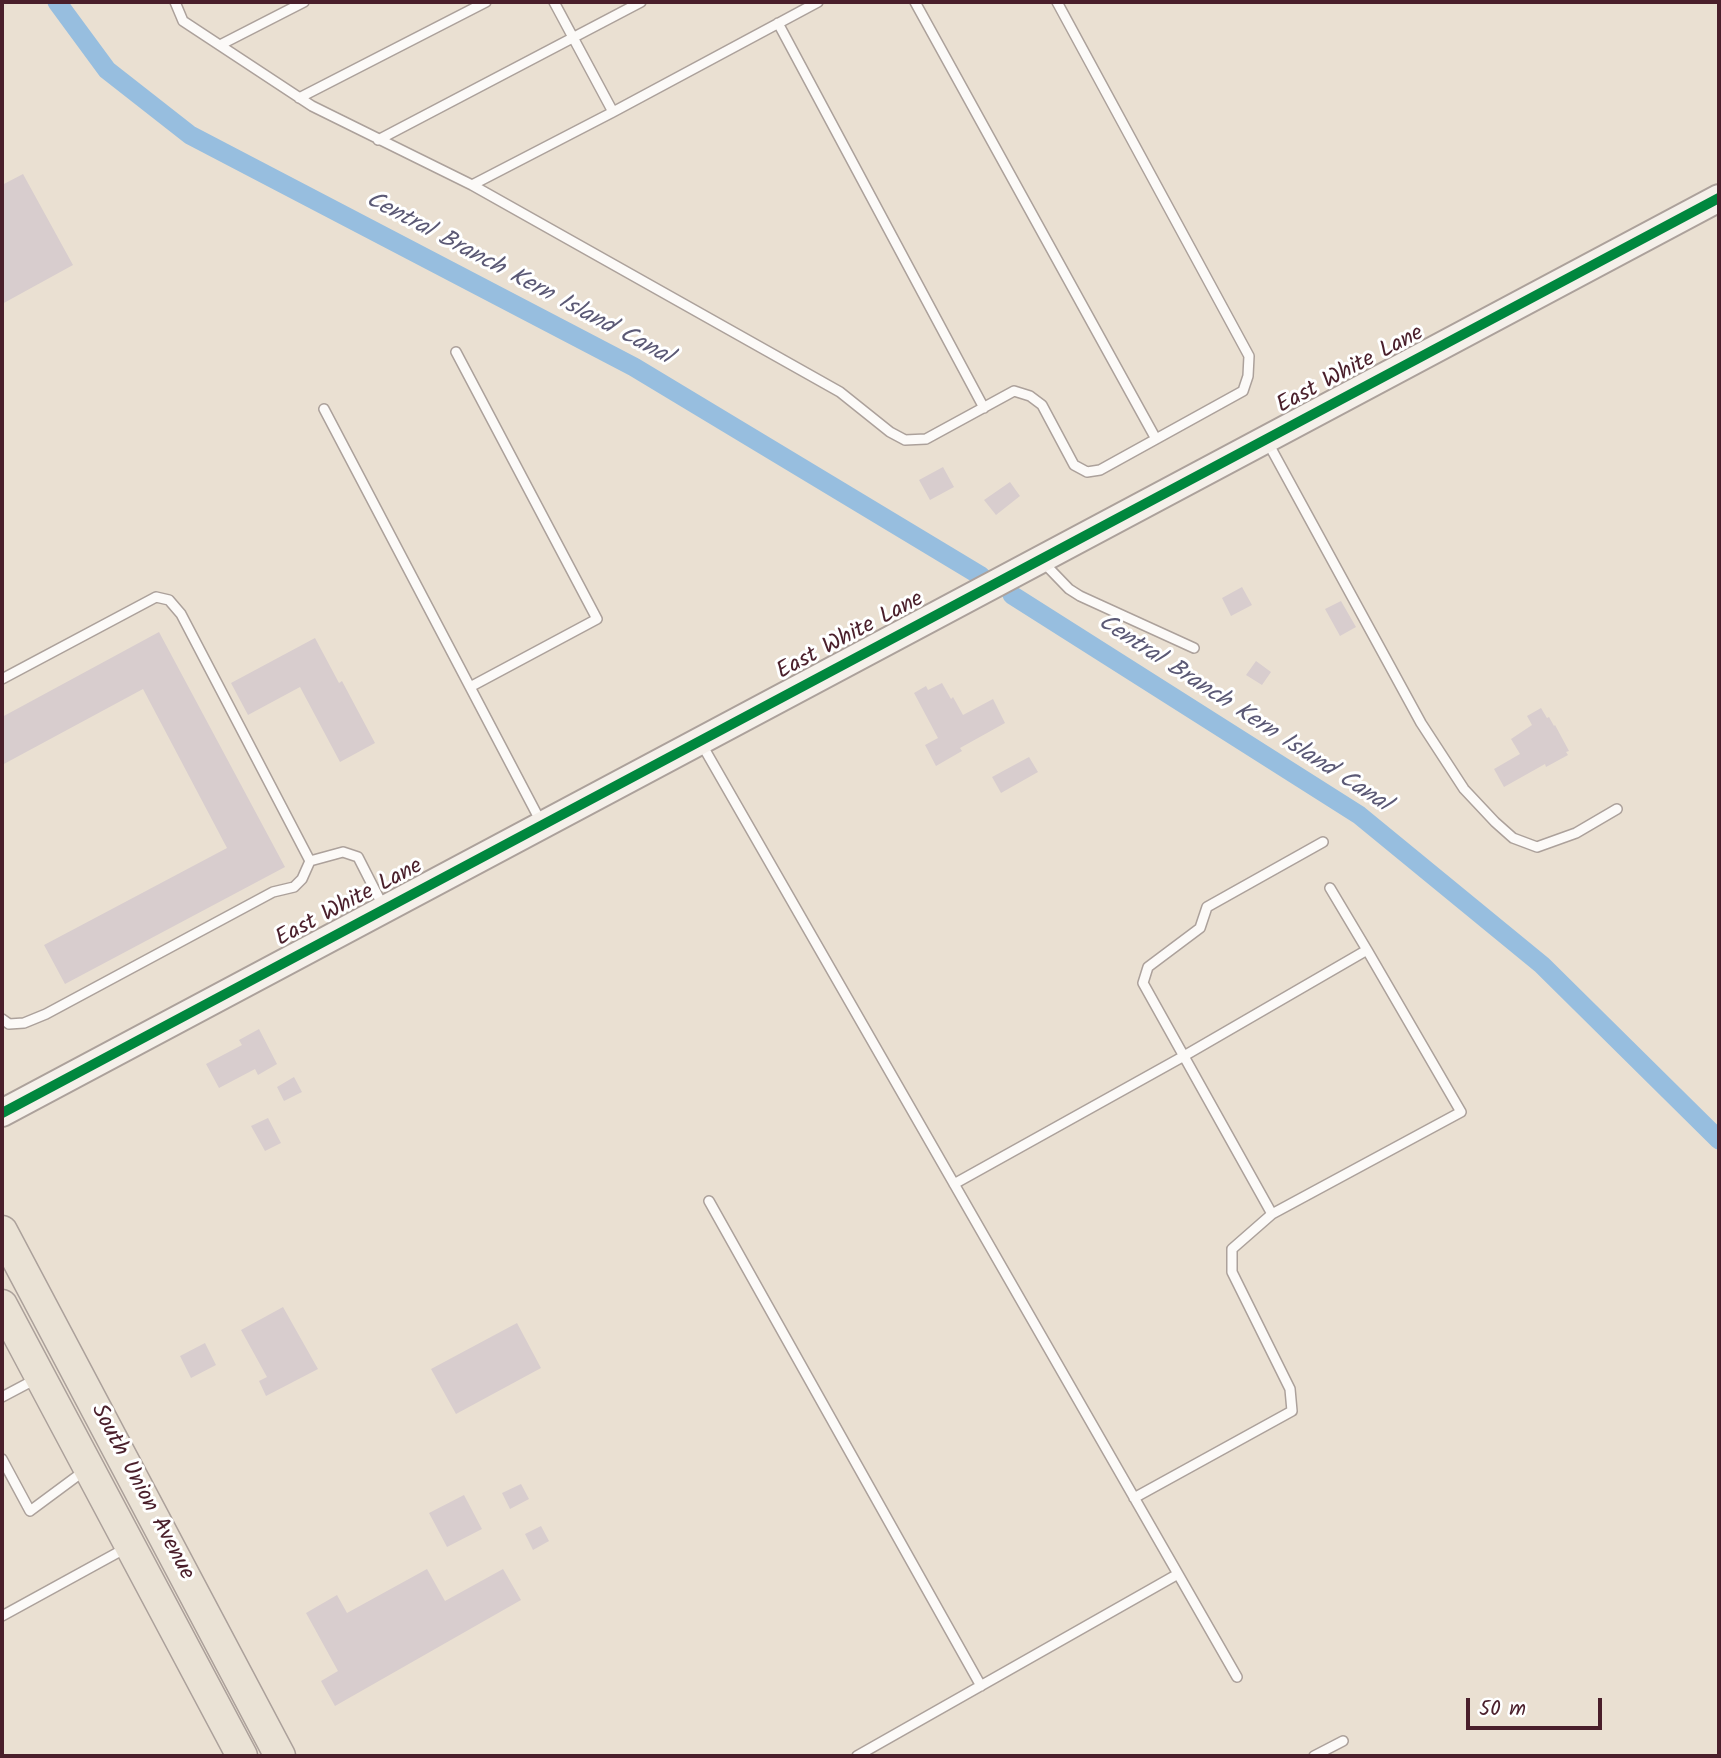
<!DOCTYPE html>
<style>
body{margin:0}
#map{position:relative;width:1721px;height:1758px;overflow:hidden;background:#eae0d2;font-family:Kalam,sans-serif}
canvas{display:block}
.frame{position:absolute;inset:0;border:4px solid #4a1f2b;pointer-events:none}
.scale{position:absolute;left:1466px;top:1698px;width:136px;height:32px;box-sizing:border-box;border:4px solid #4a1f2b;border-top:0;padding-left:9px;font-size:21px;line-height:24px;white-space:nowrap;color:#4a1f2b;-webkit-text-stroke:5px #fff;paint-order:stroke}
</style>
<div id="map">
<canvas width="1721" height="1758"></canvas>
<div class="frame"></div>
<div class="scale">50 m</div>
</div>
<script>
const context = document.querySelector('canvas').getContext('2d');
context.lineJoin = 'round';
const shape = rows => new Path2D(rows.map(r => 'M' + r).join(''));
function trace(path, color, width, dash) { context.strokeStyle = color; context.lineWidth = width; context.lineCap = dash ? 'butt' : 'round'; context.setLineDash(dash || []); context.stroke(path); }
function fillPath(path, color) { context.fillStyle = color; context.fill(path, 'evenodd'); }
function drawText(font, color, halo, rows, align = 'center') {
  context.font = font + ' Kalam,sans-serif'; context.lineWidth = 6; context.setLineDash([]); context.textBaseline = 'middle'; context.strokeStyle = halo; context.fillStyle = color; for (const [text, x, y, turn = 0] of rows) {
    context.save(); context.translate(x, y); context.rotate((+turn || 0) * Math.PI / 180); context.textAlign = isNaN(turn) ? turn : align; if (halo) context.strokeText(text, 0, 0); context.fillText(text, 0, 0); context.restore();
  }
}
trace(shape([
 [57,2,107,70,190,135,634,367,981,576],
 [1012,595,1359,815,1542,965,1719,1140]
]), '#97bedf', 19);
fillPath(shape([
 [23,174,73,265,2,304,2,185],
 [943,467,954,487,930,500,919,480],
 [1010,482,1020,496,996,515,984,500],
 [1242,587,1252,605,1231,616,1222,598],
 [1341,601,1356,627,1340,636,1325,609],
 [159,632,285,867,65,984,44,945,227,848,143,689,2,765,2,717],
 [315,638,339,683,342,681,375,743,340,762,300,687,248,715,231,683],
 [1256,661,1271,672,1262,685,1246,675],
 [942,683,951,699,953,697,963,715,993,699,1005,723,960,748,962,751,936,766,925,745,938,738,914,693,926,686,928,690],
 [1541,708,1547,718,1549,717,1554,726,1555,725,1569,751,1566,752,1568,755,1546,767,1545,764,1504,787,1494,769,1520,754,1511,739,1532,725,1527,716],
 [1029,757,1038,772,1001,793,992,777],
 [259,1029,277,1064,258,1075,255,1069,219,1088,206,1064,242,1045,239,1040],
 [294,1077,302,1092,284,1101,277,1087],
 [268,1118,281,1143,265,1151,251,1126],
 [283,1307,318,1369,266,1396,259,1381,267,1377,241,1330],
 [517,1323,541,1368,456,1414,431,1369],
 [205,1343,216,1365,191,1378,180,1356],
 [521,1484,529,1499,510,1509,502,1493],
 [464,1495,482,1529,447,1547,429,1513],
 [541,1526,549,1541,533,1550,525,1534],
 [427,1569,445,1601,503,1569,521,1600,335,1706,321,1681,338,1671,306,1613,337,1595,347,1613]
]), '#d8cdce');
const lane = shape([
 [175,2,183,21,312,106,472,185,613,112,818,2],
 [554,2,613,112],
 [915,2,1156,439],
 [778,23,984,408],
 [220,45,304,2],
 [299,98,486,2],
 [378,140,641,2],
 [472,185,840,392,890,432,905,440,926,439,1014,391,1030,396,1042,405,1074,465,1087,472,1100,470,1243,391,1248,376,1249,356,1057,2],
 [456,352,597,619,470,687],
 [324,409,542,824],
 [1267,441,1421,723,1464,789,1495,822,1513,838,1537,847,1576,833,1617,809],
 [1042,561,1069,589,1080,596,1194,648],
 [2,679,156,597,169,600,181,614,310,861,302,879,294,887,273,892,46,1014,24,1023,9,1024,2,1019],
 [701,743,1178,1574,857,1756],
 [310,861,343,852,358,857,384,908],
 [1330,888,1367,950],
 [954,1184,1184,1056,1367,950,1461,1112,1272,1214,1232,1249,1232,1272,1290,1389,1292,1411,1134,1498],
 [709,1201,981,1686],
 [1272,1214,1143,983,1148,967,1200,928,1207,907,1323,842],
 [2,1397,36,1379],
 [2,1459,30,1511,84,1471],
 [1178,1574,1237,1677],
 [2,1616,126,1548],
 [1314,1756,1343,1741]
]);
const secondary = shape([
 [2,1113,1719,198]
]);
const primary = shape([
 [2,1231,280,1756],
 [2,1305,242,1756]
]);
trace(lane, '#aca19b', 12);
trace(secondary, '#aca19b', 30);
trace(primary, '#aca19b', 33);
trace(lane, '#fcfaf8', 9);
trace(secondary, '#f5f0ea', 26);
trace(primary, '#eae2d5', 30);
trace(shape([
 [2,1113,1719,198]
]), '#00873e', 10);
drawText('23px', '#4a1f2b', '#fff', [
 ["East White Lane",1351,371,-28],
 ["East White Lane",851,637,-28],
 ["East White Lane",350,904,-28],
 ["South Union Avenue",141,1493,62]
]);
drawText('italic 24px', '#5b5975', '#fff', [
 ["Central Branch Kern Island Canal",518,280,28],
 ["Central Branch Kern Island Canal",1243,715,33]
]);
</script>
